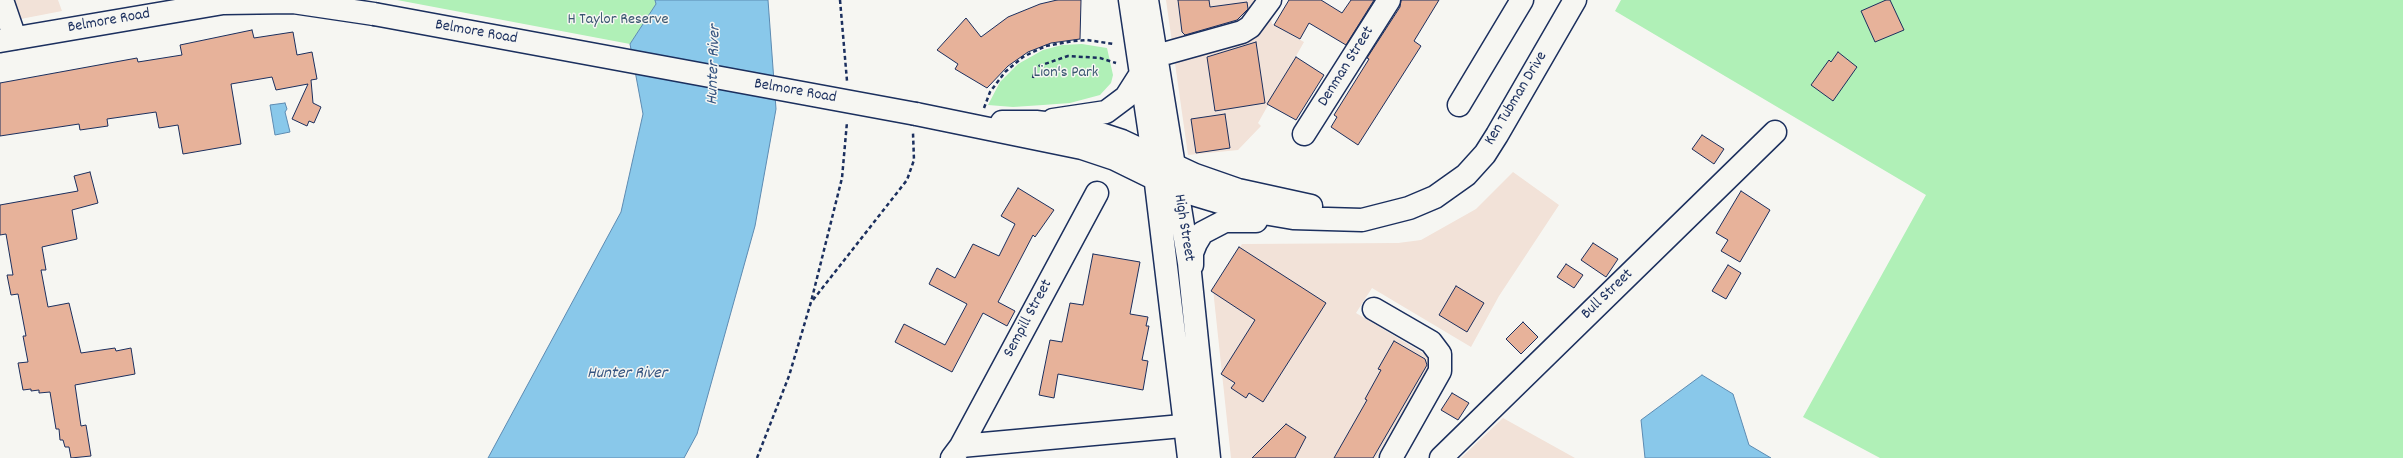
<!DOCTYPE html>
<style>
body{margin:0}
canvas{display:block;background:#f6f6f2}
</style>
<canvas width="2403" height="458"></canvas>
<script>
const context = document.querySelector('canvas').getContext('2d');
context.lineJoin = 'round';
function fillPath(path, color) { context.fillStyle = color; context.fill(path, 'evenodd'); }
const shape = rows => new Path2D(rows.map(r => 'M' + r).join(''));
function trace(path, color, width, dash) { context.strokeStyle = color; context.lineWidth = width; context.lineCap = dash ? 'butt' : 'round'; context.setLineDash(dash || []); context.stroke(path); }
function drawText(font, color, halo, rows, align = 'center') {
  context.font = font + ' Dekko,sans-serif'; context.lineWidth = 3; context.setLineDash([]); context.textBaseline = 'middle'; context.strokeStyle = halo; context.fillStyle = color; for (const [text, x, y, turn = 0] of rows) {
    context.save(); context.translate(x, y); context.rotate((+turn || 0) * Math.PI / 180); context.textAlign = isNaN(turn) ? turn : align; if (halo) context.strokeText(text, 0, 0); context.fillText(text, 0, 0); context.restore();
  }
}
fillPath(shape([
 [0,0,58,0,62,11,0,23],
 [1166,0,1267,0,1272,24,1304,42,1258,123,1261,126,1238,150,1188,155],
 [1513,172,1559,205,1499,296,1471,347,1372,288,1356,313,1428,356,1430,364,1376,458,1231,458,1213,289,1242,244,1398,243,1421,240,1476,209],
 [1503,418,1575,458,1461,458]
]), '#f2e2d8');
fillPath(shape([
 [397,0,655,0,656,4,630,44],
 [1621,0,2403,0,2403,458,1880,458,1803,417,1926,195,1615,11],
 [1082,44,1107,48,1113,75,1111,83,1100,95,1070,103,1043,105,1013,107,988,105,1000,82,1018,64,1043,50,1062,45]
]), '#b0f0b7');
const water = shape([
 [655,0,768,0,776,109,755,226,697,434,684,458,488,458,621,212,643,114,630,44,656,4,655,0],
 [285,103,287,109,285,112,290,132,275,135,270,105,285,103],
 [1702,375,1733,394,1749,445,1771,458,1645,458,1641,420,1702,375]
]);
fillPath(water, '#89c8ea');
trace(water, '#5d8bb2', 1);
const building = shape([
 [1057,0,1081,0,1080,39,1051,43,1028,52,1008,66,987,88,955,69,958,64,937,50,966,18,981,37,1008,17,1040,4,1057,0],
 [1178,0,1209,0,1210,7,1247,2,1248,9,1237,20,1185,35,1182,32,1178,0],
 [1289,0,1321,0,1342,13,1351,0,1374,0,1346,45,1309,23,1300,39,1274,25,1289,0],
 [1401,0,1439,0,1414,41,1421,46,1358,145,1331,127,1337,117,1334,115,1369,59,1367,58,1400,7,1401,0],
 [1886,0,1890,0,1904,30,1875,42,1861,11,1886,0],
 [252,30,254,38,293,32,297,55,312,52,317,79,311,80,313,103,321,107,314,123,309,121,307,126,292,119,308,84,276,90,272,77,231,84,241,144,183,154,178,125,159,128,156,112,107,119,108,126,80,130,79,124,0,136,0,83,137,58,138,62,182,55,180,45,252,30],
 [1256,42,1265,103,1215,111,1207,57,1256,42],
 [1838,52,1857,67,1833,101,1811,85,1829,60,1831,62,1838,52],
 [1296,57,1324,75,1296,120,1267,104,1296,57],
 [1225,114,1230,148,1196,153,1191,119,1225,114],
 [1702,135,1724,149,1714,164,1692,149,1702,135],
 [90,172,98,203,72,210,77,239,42,247,46,270,41,270,48,307,69,303,81,353,115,348,116,351,131,348,135,374,75,385,81,426,86,425,91,456,71,458,69,447,65,447,63,440,60,440,59,429,56,429,50,392,39,393,39,390,31,391,31,389,23,390,18,363,28,362,23,336,26,336,18,294,11,295,7,275,13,275,6,234,0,235,0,205,78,191,74,176,90,172],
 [1018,188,1054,210,1035,237,1033,235,998,302,1015,311,1007,326,983,313,952,372,895,342,904,324,945,345,967,304,929,284,937,268,955,278,973,244,999,256,1015,224,1001,216,1018,188],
 [1741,191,1770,210,1740,262,1721,251,1728,240,1716,233,1741,191],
 [1593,243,1618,259,1606,277,1581,260,1593,243],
 [1239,247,1326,303,1263,402,1249,393,1246,398,1231,388,1235,383,1221,374,1255,320,1211,291,1239,247],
 [1093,254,1140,262,1130,314,1148,317,1146,326,1149,326,1142,360,1148,361,1143,390,1058,374,1054,398,1039,395,1050,340,1062,342,1070,303,1083,305,1093,254],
 [1566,264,1583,275,1574,288,1557,277,1566,264],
 [1728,265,1741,273,1726,299,1712,291,1728,265],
 [1456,286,1484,303,1467,332,1439,315,1456,286],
 [1523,322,1538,337,1521,354,1506,339,1523,322],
 [1394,341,1425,359,1427,365,1373,458,1334,458,1367,400,1365,399,1381,370,1378,369,1394,341],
 [1452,393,1469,403,1458,420,1441,410,1452,393],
 [1286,424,1306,437,1295,458,1252,458,1286,424]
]);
fillPath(building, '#e7b29a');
trace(building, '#1b2f5e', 1);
const minor = shape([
 [2,0,15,38],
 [1130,0,1153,155],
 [1147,0,1174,166],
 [1156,56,1242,32,1250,27,1270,0],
 [1459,105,1522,0],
 [1053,120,1106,112,1126,97,1140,75],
 [1304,134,1389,0],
 [1374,309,1431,342,1440,354,1440,371,1391,458],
 [961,446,1204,424],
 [952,458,961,446,1097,193],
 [1441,458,1775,132]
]);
const major = shape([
 [0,41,223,3,293,2,374,14],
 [916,114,1082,148,1115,159,1166,184,1196,195,1246,210,1293,218,1362,220,1409,208,1435,197,1466,175,1485,154,1497,135,1575,0],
 [1002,122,1036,122,1079,127,1122,141,1195,175,1238,190,1311,206],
 [1154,167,1189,458],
 [1175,177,1189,263,1209,458],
 [1192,265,1192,253,1196,243,1202,233,1225,221,1256,221]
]);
trace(minor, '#1b2f5e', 25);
trace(major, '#1b2f5e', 25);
trace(shape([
 [840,0,847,81],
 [1033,78,1036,67,1068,56,1100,58,1116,63],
 [984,108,990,92,1005,72,1023,57,1035,51,1046,46,1073,41,1087,40,1114,44],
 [813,300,907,180,914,160,913,133],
 [757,458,789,376,811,302,842,178,847,122]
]), '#1b2f5e', 2.5, [4, 3]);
trace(minor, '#f6f6f2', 22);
trace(major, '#f6f6f2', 22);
const majorBridge = shape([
 [374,14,916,114]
]);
trace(majorBridge, '#1b2f5e', 25, []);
trace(majorBridge, '#f6f6f2', 22);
drawText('16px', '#395670', '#f6f6f2', [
 ["H Taylor Reserve",618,21],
 ["Lion's Park",1066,74]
]);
drawText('16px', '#1b2f5e', '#f6f6f2', [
 ["Belmore Road",109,22,-10],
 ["Belmore Road",476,33,10],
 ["Denman Street",1347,67,-58],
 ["Belmore Road",795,92,10],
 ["Ken Tubman Drive",1517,99,-59],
 ["High Street",1183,228,81],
 ["Bull Street",1608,295,-44],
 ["Sempill Street",1029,319,-62]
]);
drawText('italic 17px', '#365581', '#f6f6f2', [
 ["Hunter River",715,65,-88],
 ["Hunter River",627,375]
]);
</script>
